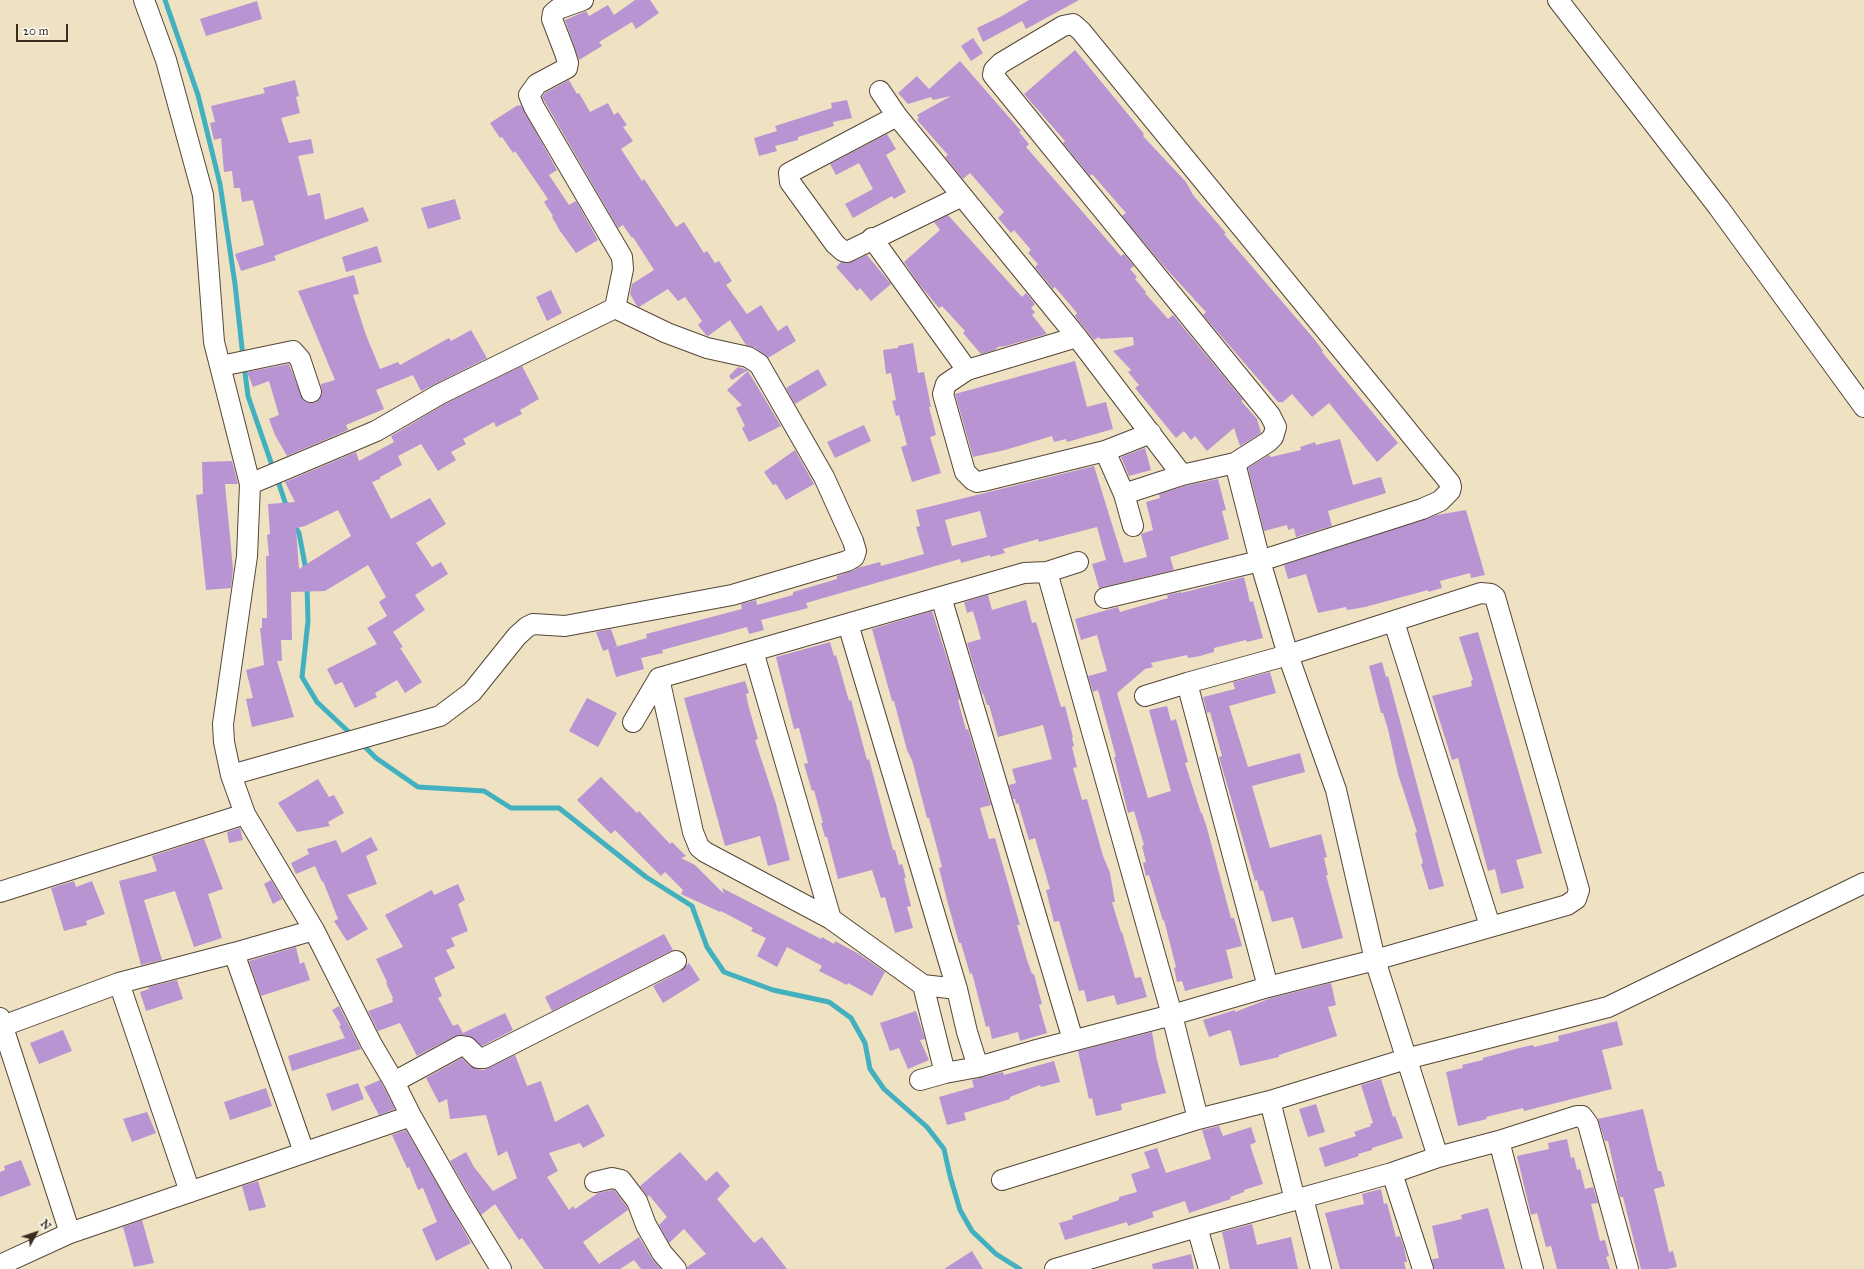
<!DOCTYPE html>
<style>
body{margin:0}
#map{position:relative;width:1864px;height:1269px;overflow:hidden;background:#eee2c2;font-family:"IM FELL Great Primer",serif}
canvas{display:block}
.north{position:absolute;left:16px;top:1213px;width:40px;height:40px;-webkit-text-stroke:3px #fdfcf7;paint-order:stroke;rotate:50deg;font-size:11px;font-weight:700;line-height:16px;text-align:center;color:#3b2a1e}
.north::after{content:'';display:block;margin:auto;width:14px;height:18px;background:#3b2a1e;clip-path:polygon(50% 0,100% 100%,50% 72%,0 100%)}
.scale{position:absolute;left:16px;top:24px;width:52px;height:18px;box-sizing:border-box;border:2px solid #3b2a1e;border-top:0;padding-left:5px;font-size:12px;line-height:14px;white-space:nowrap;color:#3b2a1e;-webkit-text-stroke:3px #fdfcf7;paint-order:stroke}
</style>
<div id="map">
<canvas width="1864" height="1269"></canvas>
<div class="north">N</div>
<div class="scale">20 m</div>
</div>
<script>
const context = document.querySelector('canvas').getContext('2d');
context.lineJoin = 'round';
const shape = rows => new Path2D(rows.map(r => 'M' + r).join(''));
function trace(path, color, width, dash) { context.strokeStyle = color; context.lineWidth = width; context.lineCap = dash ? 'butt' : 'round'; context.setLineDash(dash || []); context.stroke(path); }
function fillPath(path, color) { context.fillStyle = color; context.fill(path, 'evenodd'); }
trace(shape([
 [165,0,198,95,220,184,235,284,243,357],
 [244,365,248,396,274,471],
 [277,478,287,508],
 [293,523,299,533,306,570],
 [307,586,308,621,302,677,317,702,352,735],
 [361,743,376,758,418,787,484,791,511,808,559,808,646,877,692,906,707,947,724,972,773,990,829,1002,851,1018,865,1043,870,1069,884,1089,927,1127,944,1149,950,1176,960,1210,972,1231,996,1254,1020,1269]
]), '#42b0bf', 5);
fillPath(shape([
 [635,0,650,0,659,13,636,29,632,22,599,42,602,46,579,60,565,20,586,11,589,16,608,5,614,15],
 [1029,0,1079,0,1026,29,1022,21,983,42,977,28,1002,16],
 [257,1,262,19,206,36,200,19],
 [973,38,983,53,971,61,961,46],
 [1075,50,1132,119,1144,134,1143,136,1186,182,1193,195,1226,233,1224,234,1315,340,1323,351,1322,352,1398,443,1377,462,1329,403,1312,417,1292,394,1283,402,1278,402,1203,315,1206,312,1161,263,1122,216,1126,213,1092,174,1090,176,1063,143,1065,141,1024,94],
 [960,61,1021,131,1019,132,1029,144,1026,147,1121,256,1124,254,1134,266,1130,269,1137,277,1135,279,1146,292,1145,293,1168,319,1173,315,1243,400,1241,401,1257,419,1261,433,1240,446,1234,428,1207,451,1195,436,1191,440,1184,431,1176,438,1135,388,1139,385,1128,372,1131,370,1113,351,1134,345,1133,337,1100,339,1099,337,1094,340,1075,316,1077,313,1055,287,1053,289,1035,267,1038,264,1028,253,1031,250,1014,230,1011,233,998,218,1004,212,970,173,963,179,945,157,948,155,917,120,919,118,917,115,951,96,933,100,931,97,908,104,898,93,917,76,929,89],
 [295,80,299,96,296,97,300,113,281,118,289,143,311,139,314,153,298,156,308,196,320,193,325,220,363,207,369,221,274,256,276,260,241,271,235,254,264,245,253,200,242,202,240,188,234,188,232,171,224,172,221,138,214,140,210,123,215,122,211,106,265,93,263,88],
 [569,80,577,94,579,93,590,112,608,103,614,115,618,112,627,125,623,127,633,141,621,149,642,181,644,179,676,227,684,222,704,253,707,251,715,263,719,261,732,281,726,285,747,314,761,305,778,331,787,325,796,341,768,358,754,347,746,345,730,320,708,336,706,335,698,325,702,321,685,297,678,301,668,289,639,307,637,306,630,294,632,284,654,270,633,237,632,238,623,225,618,228,542,97,545,93],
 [847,100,852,118,833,122,834,126,798,137,798,140,775,146,777,151,759,156,754,138,777,131,775,126,832,108,831,103],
 [518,105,519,106,521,105,557,170,549,175,569,205,576,201,598,240,576,253,560,231,552,217,553,216,544,202,548,199,515,151,513,153,502,137,500,138,490,123],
 [887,134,896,149,886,155,906,192,894,199,892,196,853,218,845,204,873,189,859,163,836,175,830,164],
 [455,199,461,219,428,229,421,208],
 [948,215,1022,297,1026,293,1035,304,1031,308,1035,312,1032,315,1047,334,1006,346,998,347,995,350,981,354,963,333,965,331,942,306,939,308,919,284,904,262,940,230,934,222],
 [377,246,382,262,346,272,342,257],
 [867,255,891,284,871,301,860,288,857,291,836,267,841,262,852,262],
 [354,275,359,294,353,295,366,335,380,369,398,362,400,365,449,338,451,341,471,330,487,358,421,391,413,375,376,390,384,409,346,425,348,430,287,456,275,435,269,419,279,415,269,381,253,387,247,372,289,364,303,400,309,403,315,403,319,400,322,394,321,384,335,380,298,291],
 [551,290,562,313,547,321,536,297],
 [913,343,918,373,924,372,931,407,929,407,936,435,930,437,941,473,912,482,901,447,907,445,899,415,896,416,892,401,896,400,891,373,886,374,883,350,898,348,898,346],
 [1075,361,1087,407,1106,402,1113,429,1067,442,1066,439,1054,442,1052,436,1005,450,973,457,955,394],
 [522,366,539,399,520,410,522,414,496,427,494,422,463,439,466,444,451,452,456,460,438,471,421,444,398,456,402,465,380,477,380,479,372,482,391,519,430,498,446,524,416,543,432,567,441,562,448,574,415,595,425,610,393,632,403,647,400,648,422,682,405,693,397,680,375,693,377,697,355,708,342,682,335,685,327,669,377,644,367,628,387,616,379,602,386,597,368,565,325,591,291,592,292,640,281,640,282,661,277,661,294,717,252,727,246,699,253,698,246,670,264,665,260,628,262,628,262,618,267,618,266,556,269,556,267,535,270,534,268,504,295,502,285,482,356,452,359,461,394,442,391,436,445,404],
 [338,510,351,536,299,569,296,528,305,526],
 [738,367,748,370,732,380,729,376],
 [818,369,827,385,795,404,786,388],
 [748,371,781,426,749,442,742,428,745,426,736,408,742,405,727,390],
 [864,425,871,441,835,458,827,442],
 [1340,439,1353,485,1381,477,1386,493,1328,511,1332,526,1296,537,1294,528,1288,530,1287,525,1264,531,1248,468,1269,455,1271,457,1301,450,1300,447,1315,442,1316,445],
 [1145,448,1151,470,1129,476,1121,457],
 [795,450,814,484,786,500,776,484,773,485,764,472],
 [232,461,238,484,225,484,233,569,231,588,206,590,196,495,203,494,202,462],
 [1094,466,1124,563,1147,557,1141,534,1153,530,1146,502,1160,498,1159,494,1185,486,1218,479,1226,510,1222,511,1229,539,1170,557,1174,570,1099,588,1092,564,1106,560,1097,527,1039,542,1038,539,1003,549,1005,553,990,557,990,555,961,563,960,559,806,603,808,608,761,620,764,630,749,634,747,627,662,650,663,653,641,658,644,669,616,677,608,649,647,638,646,634,742,609,741,604,756,600,757,605,793,595,793,592,837,579,837,576,855,570,857,568,880,562,881,566,924,554,916,527,920,526,916,510],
 [980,511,987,537,952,546,945,520],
 [1466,510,1485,575,1471,578,1470,573,1440,581,1442,588,1428,592,1428,590,1365,607,1347,610,1346,607,1318,613,1306,574,1288,579,1284,565,1437,515],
 [1244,577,1250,602,1253,601,1263,638,1247,642,1246,640,1214,648,1214,652,1200,656,1188,658,1187,655,1151,663,1153,667,1145,669,1117,693,1148,798,1171,791,1149,710,1167,706,1171,721,1176,719,1188,762,1185,763,1201,813,1202,813,1207,828,1231,918,1234,918,1242,946,1226,950,1233,978,1185,991,1182,981,1177,982,1174,968,1176,967,1164,920,1163,921,1149,875,1146,876,1143,863,1146,862,1142,846,1144,845,1134,811,1128,813,1114,757,1116,757,1098,690,1093,692,1088,676,1107,671,1097,635,1081,640,1075,619,1118,607,1120,612,1168,598,1167,595,1181,592,1181,593],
 [988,595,992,610,1026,600,1032,623,1036,622,1061,707,1065,706,1073,737,1072,738,1074,746,1072,747,1077,767,1073,768,1082,800,1087,799,1103,856,1110,873,1115,902,1112,902,1121,932,1122,932,1135,978,1141,977,1147,997,1117,1005,1114,995,1087,1002,1084,990,1079,991,1059,921,1054,922,1046,890,1050,889,1035,838,1029,840,1018,803,1016,804,1015,799,1013,799,1009,785,1016,783,1012,769,1052,759,1043,725,998,737,989,705,987,705,983,693,982,694,967,643,981,639,973,611,967,613,964,602],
 [932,611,960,699,958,700,966,730,968,729,991,805,980,808,989,839,995,838,1020,925,1017,925,1027,960,1032,974,1034,974,1042,1004,1039,1005,1047,1033,1020,1041,1018,1032,992,1039,989,1026,986,1027,972,973,970,974,961,943,959,943,947,900,939,868,942,867,929,818,927,818,912,760,907,750,894,701,892,701,872,629],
 [611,629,617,646,603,651,596,632],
 [1478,632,1542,853,1516,860,1524,888,1501,894,1495,869,1488,871,1458,758,1452,760,1432,696,1472,686,1471,681,1473,680,1459,637],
 [830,642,834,656,836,655,849,701,851,700,867,760,869,759,893,850,895,850,899,865,902,864,906,878,904,878,911,906,907,907,913,928,895,933,885,897,881,898,872,870,838,879,827,837,825,837,821,823,823,823,814,790,812,791,804,764,808,763,799,728,794,729,776,657],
 [1382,662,1386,677,1388,676,1444,886,1429,890,1421,864,1423,863,1415,833,1417,832,1398,774,1388,729,1383,713,1381,713,1369,666],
 [1270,672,1276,693,1229,706,1248,767,1300,753,1305,772,1252,786,1270,848,1321,834,1327,857,1324,858,1328,875,1326,875,1343,938,1302,949,1293,917,1272,922,1263,890,1260,891,1257,880,1255,881,1219,757,1222,756,1210,712,1207,713,1203,697,1235,689,1233,682],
 [745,681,749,693,746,694,749,708,758,739,755,740,776,804,790,860,768,866,760,836,725,846,684,698],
 [587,698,617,713,598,747,569,731],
 [601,777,637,813,639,811,670,844,672,842,686,856,681,858,695,865,724,894,722,888,821,939,822,937,834,944,835,941,859,954,885,972,872,996,848,983,847,985,819,971,822,966,787,947,777,967,757,956,766,938,751,931,753,928,721,911,720,912,681,894,683,890,665,872,661,876,615,830,611,834,577,800],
 [318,779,329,797,334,795,344,813,328,822,330,826,297,832,278,803],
 [240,828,243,840,229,843,227,832],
 [371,837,378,850,366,856,377,884,347,895,368,929,347,941,334,921,338,919,323,881,322,882,315,866,296,874,291,863,309,854,307,849,336,840,342,853],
 [204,839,223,889,208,894,222,938,194,947,175,891,144,900,162,960,141,965,119,881,157,871,152,856],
 [271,880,282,899,273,904,264,884],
 [74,881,76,887,92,881,105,914,86,921,87,925,64,931,51,888],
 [458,884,465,900,458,904,468,931,451,938,455,946,446,950,455,968,434,978,442,996,438,998,453,1026,458,1024,463,1033,505,1013,513,1030,482,1046,469,1036,455,1036,417,1056,400,1023,378,1031,368,1011,393,1002,392,999,393,998,386,983,387,982,376,959,403,947,385,915,432,890,434,895],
 [664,934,673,950,552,1011,545,997],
 [296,947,300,964,304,962,310,980,261,996,249,961],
 [689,963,700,980,663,1003,653,986,681,971],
 [177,980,183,999,146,1011,140,992,149,989,148,987],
 [1331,983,1336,1005,1328,1007,1337,1036,1279,1055,1279,1057,1240,1066,1231,1031,1229,1030,1209,1037,1203,1020,1235,1010,1235,1012,1271,998],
 [339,1006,361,1049,292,1071,288,1056,345,1038,339,1026,341,1025,332,1010],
 [916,1011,925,1039,920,1040,929,1060,908,1069,899,1048,890,1051,880,1023],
 [1617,1021,1623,1045,1602,1050,1612,1089,1524,1111,1523,1108,1486,1117,1487,1119,1458,1126,1446,1072,1463,1068,1462,1065,1483,1060,1483,1058,1519,1048,1533,1045,1534,1047,1559,1041,1558,1036],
 [63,1030,72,1051,39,1064,30,1043],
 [1152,1032,1157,1060,1166,1093,1121,1104,1122,1110,1096,1116,1092,1098,1089,1099,1078,1051],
 [515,1055,527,1086,541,1081,555,1122,588,1104,605,1136,583,1148,580,1143,549,1153,558,1171,547,1177,569,1210,573,1206,575,1209,598,1193,612,1190,614,1190,627,1207,628,1210,583,1242,599,1264,639,1237,652,1259,661,1269,641,1269,634,1260,620,1269,544,1269,522,1238,519,1240,495,1204,481,1215,450,1161,466,1152,474,1167,493,1191,517,1178,507,1151,498,1156,486,1115,450,1119,447,1099,439,1103,426,1078,462,1058,470,1066,477,1069,484,1070],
 [1054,1061,1060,1082,1041,1087,1040,1085,1010,1097,1010,1099,964,1113,966,1120,947,1125,939,1097,974,1087,972,1080,1003,1072,1004,1075],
 [1381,1079,1393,1117,1395,1116,1403,1138,1372,1148,1372,1150,1358,1154,1359,1156,1325,1167,1319,1148,1356,1136,1354,1132,1371,1126,1370,1124,1373,1123,1361,1085],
 [380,1080,395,1109,379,1115,364,1087],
 [358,1083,364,1099,332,1111,326,1094],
 [266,1088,272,1106,230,1120,224,1102],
 [1316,1104,1325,1132,1308,1137,1299,1109],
 [1643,1109,1658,1171,1661,1171,1665,1186,1654,1189,1669,1252,1673,1251,1677,1267,1667,1269,1641,1269,1623,1197,1620,1197,1616,1181,1617,1181,1608,1141,1605,1141,1598,1119],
 [147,1112,156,1133,132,1142,123,1119],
 [1219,1126,1223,1136,1251,1127,1256,1142,1250,1145,1263,1184,1244,1190,1244,1192,1230,1197,1231,1199,1189,1213,1185,1201,1152,1212,1154,1217,1128,1226,1127,1222,1065,1240,1059,1223,1073,1219,1072,1216,1119,1200,1119,1197,1137,1192,1131,1174,1150,1168,1144,1152,1157,1148,1166,1173,1211,1159,1202,1130],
 [406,1130,471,1243,436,1261,422,1229,437,1222,423,1188,418,1190,409,1167,407,1168,392,1135],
 [1567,1139,1571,1158,1574,1157,1577,1170,1580,1169,1585,1189,1593,1187,1598,1203,1591,1204,1600,1241,1605,1240,1609,1256,1606,1257,1610,1269,1557,1269,1551,1246,1546,1247,1537,1213,1531,1215,1517,1156,1549,1149,1548,1143],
 [680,1152,706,1181,717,1171,730,1186,717,1199,754,1243,762,1237,787,1269,687,1269,687,1267,706,1254,684,1229,669,1243,659,1225,667,1217,649,1195,648,1197,640,1186],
 [21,1160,31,1185,0,1197,0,1172,5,1170,4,1166],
 [258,1181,266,1207,249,1211,242,1186],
 [1381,1189,1384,1204,1387,1203,1396,1237,1400,1236,1404,1248,1407,1262,1404,1262,1406,1269,1340,1269,1325,1213,1364,1204,1362,1194],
 [1488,1208,1505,1269,1434,1269,1432,1259,1439,1258,1432,1226,1462,1219,1461,1215],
 [142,1220,154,1263,134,1267,123,1227],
 [1252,1224,1257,1245,1291,1237,1298,1269,1230,1269,1222,1232],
 [972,1251,983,1269,944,1269],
 [1191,1254,1194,1269,1153,1269,1152,1264]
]), '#b994d3');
const street = shape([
 [144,0,166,60,203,195,214,342,250,484,376,431,440,394,615,308,623,269,622,257,534,107,529,95,537,84,567,68,568,63,565,53,552,19,553,13,558,9,583,0],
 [1558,0,1719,208,1864,407],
 [880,91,897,116,1077,337,1182,475,1235,463,1260,561,1288,655,1336,790,1375,960,1438,1157,1499,1141,1577,1116,1582,1116,1588,1124,1628,1269],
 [897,116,789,173,790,182,835,244,843,251,847,252,962,196],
 [872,238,967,370,946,384,943,394,965,472,973,480,977,482,983,481,1105,451,1151,433],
 [221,366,293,351,300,359,311,392],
 [967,370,1077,337],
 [1105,451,1124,494,1133,526],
 [250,484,247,556,223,724,224,742,231,775,245,814,314,930,371,1043,394,1082,411,1116,459,1200,501,1269],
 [1124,494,1182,475],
 [1047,572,1078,562],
 [941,597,1073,1040],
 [1105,598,1260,561,1422,509,1440,501,1450,491,1451,487,1450,483,1373,388,1081,31,1073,24,1063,26,1001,63,994,70,993,75,1270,415,1276,427,1273,437,1268,442,1235,463],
 [1394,622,1490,926],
 [848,624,957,989,967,1032,978,1067],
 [753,651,831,919],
 [659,678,693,832,699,847,705,852,831,919,923,985,957,989],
 [1187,683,1268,987],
 [633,722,659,678,1024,573,1047,572,1172,1015,1268,987,1375,960,1567,905,1576,899,1579,890,1495,597,1491,594,1481,593,1288,655,1187,683,1145,696],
 [231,775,440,716,472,692,517,636,527,627,533,624,565,626,732,595,847,561,854,557,856,551,853,541,824,477,759,364,748,357,707,348,667,333,615,308],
 [0,892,245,814],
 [234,953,304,1152],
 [119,983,190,1192],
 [923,985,945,1073],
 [0,1018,70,1233,411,1116],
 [0,1027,119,983,234,953,314,930],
 [920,1080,945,1073,978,1067,1033,1051,1172,1015,1198,1119],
 [394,1082,460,1046,467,1047,478,1058,484,1058,676,961],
 [1270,1101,1295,1200],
 [1499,1141,1533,1269],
 [1002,1180,1198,1119,1270,1101,1406,1059,1608,1007,1864,883],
 [595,1182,612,1178,621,1180,637,1201,646,1225,662,1253,676,1269],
 [1303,1198,1321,1269],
 [1197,1227,1209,1269],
 [0,1265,70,1233],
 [1055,1269,1197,1227,1392,1173],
 [1423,1269,1392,1173,1438,1157]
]);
trace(street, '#564637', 22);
trace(street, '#fff', 20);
</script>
